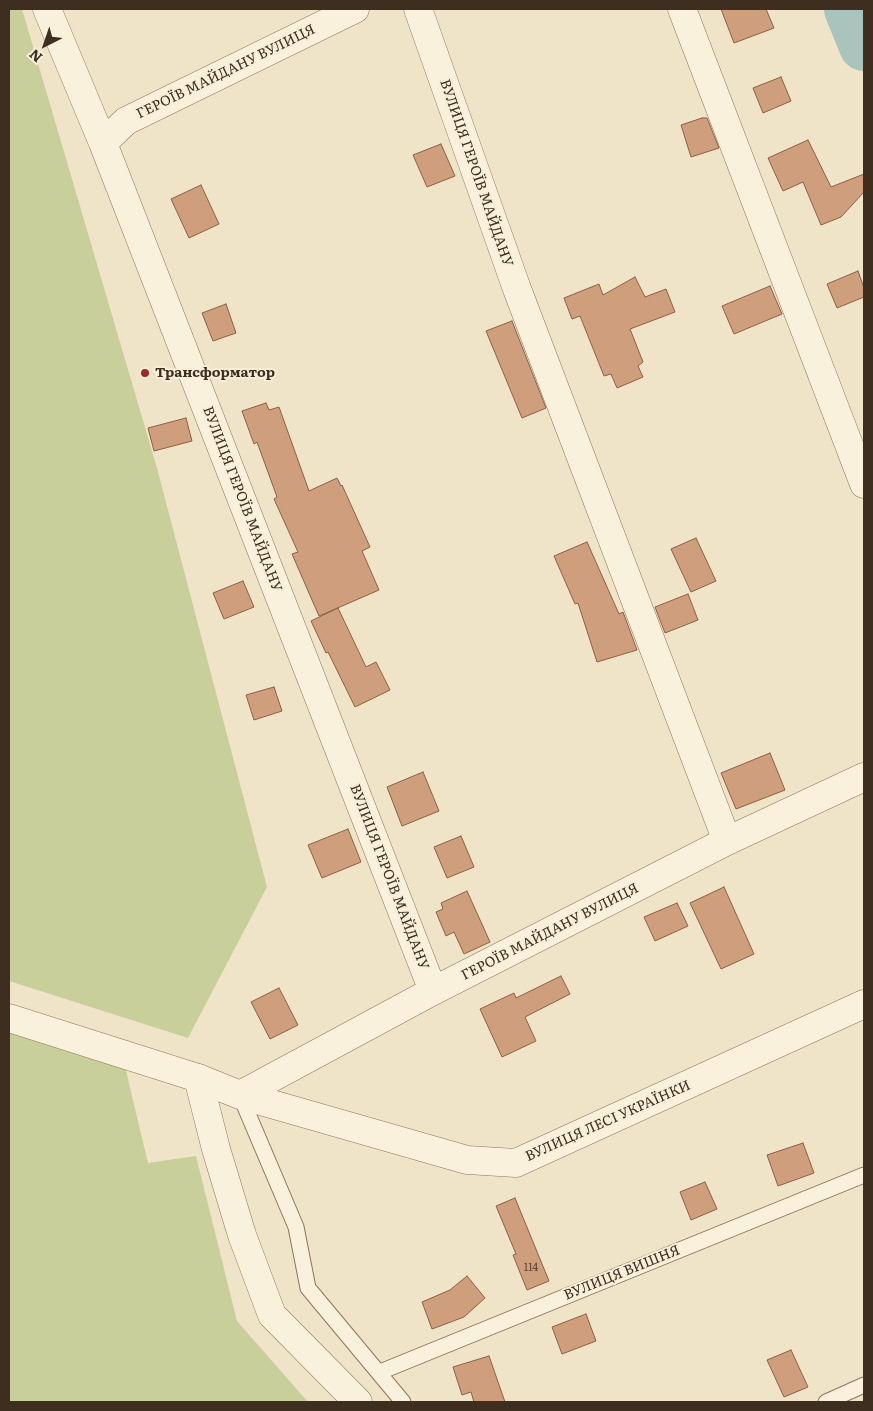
<!DOCTYPE html>
<meta charset="utf-8">
<style>
body{margin:0}
#map{position:relative;width:873px;height:1411px;overflow:hidden;background:#f0e4c8;font-family:Literata,serif}
canvas{display:block}
.frame{position:absolute;inset:0;border:10px solid #3d2e20;pointer-events:none}
.north{position:absolute;left:20px;top:20px;width:50px;height:50px;-webkit-text-stroke:4px #f7eed8;paint-order:stroke;rotate:221deg;font-size:14px;font-weight:700;line-height:20px;text-align:center;color:#3d2e20}
.north::after{content:'';display:block;margin:auto;width:18px;height:22px;background:#3d2e20;clip-path:polygon(50% 0,100% 100%,50% 72%,0 100%)}
</style>
<div id="map">
<canvas width="873" height="1411"></canvas>
<div class="frame"></div>
<div class="north">N</div>
</div>
<script>
const context = document.querySelector('canvas').getContext('2d');
context.lineJoin = 'round';
function fillPath(path, color) { context.fillStyle = color; context.fill(path, 'evenodd'); }
const shape = rows => new Path2D(rows.map(r => 'M' + r).join(''));
function trace(path, color, width, dash) { context.strokeStyle = color; context.lineWidth = width; context.lineCap = dash ? 'butt' : 'round'; context.setLineDash(dash || []); context.stroke(path); }
function drawText(font, color, halo, rows, align = 'center') {
  context.font = font + ' Literata,serif'; context.lineWidth = 4; context.setLineDash([]); context.textBaseline = 'middle'; context.strokeStyle = halo; context.fillStyle = color; for (const [text, x, y, turn = 0] of rows) {
    context.save(); context.translate(x, y); context.rotate((+turn || 0) * Math.PI / 180); context.textAlign = isNaN(turn) ? turn : align; if (halo) context.strokeText(text, 0, 0); context.fillText(text, 0, 0); context.restore();
  }
}
fillPath(shape([
 [9,9,22,9,157,468,267,887,188,1038,9,981],
 [9,1020,122,1054,148,1163,196,1156,237,1321,308,1402,9,1402]
]), '#c9cf9b');
trace(shape([
 [849,9,864,46]
]), '#a9c4bc', 50);
const building = shape([
 [721,9,766,9,774,28,734,43,721,9],
 [781,77,791,101,763,113,753,88,781,77],
 [702,118,707,118,719,148,691,157,681,125,702,118],
 [808,140,831,187,864,174,864,192,841,217,821,225,803,182,783,191,768,158,808,140],
 [441,144,455,176,427,187,413,155,441,144],
 [201,185,219,224,189,238,171,199,201,185],
 [858,271,864,288,864,297,837,308,827,284,858,271],
 [635,277,645,297,666,289,675,312,630,329,643,362,638,366,643,377,617,388,611,374,604,376,580,316,572,319,564,298,599,284,603,295,635,277],
 [770,286,782,314,734,334,722,306,770,286],
 [226,304,236,333,213,341,202,313,226,304],
 [512,321,546,408,522,418,486,331,512,321],
 [266,403,269,410,279,407,309,491,337,478,341,486,342,485,370,547,362,551,379,590,319,616,292,554,298,552,274,499,277,497,257,442,254,444,242,411,266,403],
 [186,418,192,441,154,451,148,428,186,418],
 [696,538,716,581,691,592,671,549,696,538],
 [587,542,619,614,623,612,637,650,597,662,578,603,575,604,554,556,587,542],
 [243,581,254,607,224,619,213,593,243,581],
 [688,594,698,620,665,633,655,607,688,594],
 [338,608,366,667,376,662,390,690,355,707,328,652,326,653,311,621,338,608],
 [274,687,282,711,254,720,246,695,274,687],
 [770,753,785,790,736,809,721,773,770,753],
 [423,772,439,811,402,826,387,787,423,772],
 [348,829,361,862,322,878,308,845,348,829],
 [461,836,474,867,447,878,434,847,461,836],
 [724,887,754,954,721,969,690,903,724,887],
 [467,891,490,942,464,954,454,932,446,936,436,912,443,909,441,903,467,891],
 [677,903,688,926,655,941,644,917,677,903],
 [561,976,570,994,525,1017,536,1041,502,1057,480,1009,514,993,516,998,561,976],
 [279,988,298,1025,270,1039,251,1002,279,988],
 [803,1143,814,1173,778,1186,767,1155,803,1143],
 [705,1182,717,1209,691,1220,680,1192,705,1182],
 [515,1198,549,1281,527,1290,513,1255,516,1254,496,1206,515,1198],
 [467,1276,485,1298,464,1317,432,1329,422,1302,450,1290,467,1276],
 [586,1314,596,1341,562,1354,552,1327,586,1314],
 [791,1350,808,1387,784,1397,767,1360,791,1350],
 [489,1356,505,1402,474,1402,471,1392,462,1395,453,1367,489,1356]
]);
fillPath(building, '#cf9f7d');
trace(building, '#8d5f41', 1);
const service = shape([
 [240,1095,296,1227,308,1288,403,1402],
 [380,1372,864,1175],
 [826,1402,864,1385]
]);
const minor = shape([
 [47,9,103,143,433,991],
 [418,9,517,289,727,841],
 [682,9,864,484],
 [103,143,126,121,355,9],
 [198,1078,240,1095,467,1160,516,1163,864,1004],
 [198,1078,216,1149,242,1235,272,1315,358,1402],
 [240,1095,433,991,727,841,864,777]
]);
const tertiary = shape([
 [9,1018,198,1078]
]);
trace(service, '#8d765c', 17);
trace(minor, '#8d765c', 29);
trace(tertiary, '#8d765c', 29);
trace(service, '#faf1dc', 15);
trace(minor, '#faf1dc', 28);
trace(tertiary, '#faf1dc', 28);
for (const [x, y, r, color] of [
 [145,373,5,"#9e2a2b"]
]) { const dot = new Path2D(); dot.arc(x, y, r, 0, 2 * Math.PI); context.fillStyle = color; context.fill(dot); trace(dot, '#f7eed8', 2); }
drawText('11px', '#624a37', null, [
 ["114",531,1268]
]);
drawText('14px', '#3d2e20', '#f7eed8', [
 ["ГЕРОЇВ МАЙДАНУ ВУЛИЦЯ",226,72,-26],
 ["ВУЛИЦЯ ГЕРОЇВ МАЙДАНУ",476,173,71],
 ["ВУЛИЦЯ ГЕРОЇВ МАЙДАНУ",242,499,69],
 ["ВУЛИЦЯ ГЕРОЇВ МАЙДАНУ",389,877,69],
 ["ГЕРОЇВ МАЙДАНУ ВУЛИЦЯ",550,932,-27],
 ["ВУЛИЦЯ ЛЕСІ УКРАЇНКИ",608,1121,-24],
 ["ВУЛИЦЯ ВИШНЯ",622,1273,-22]
]);
drawText('bold 14px', '#3d2e20', '#f7eed8', [
 ["Трансформатор",155,373]
], 'left');
</script>
